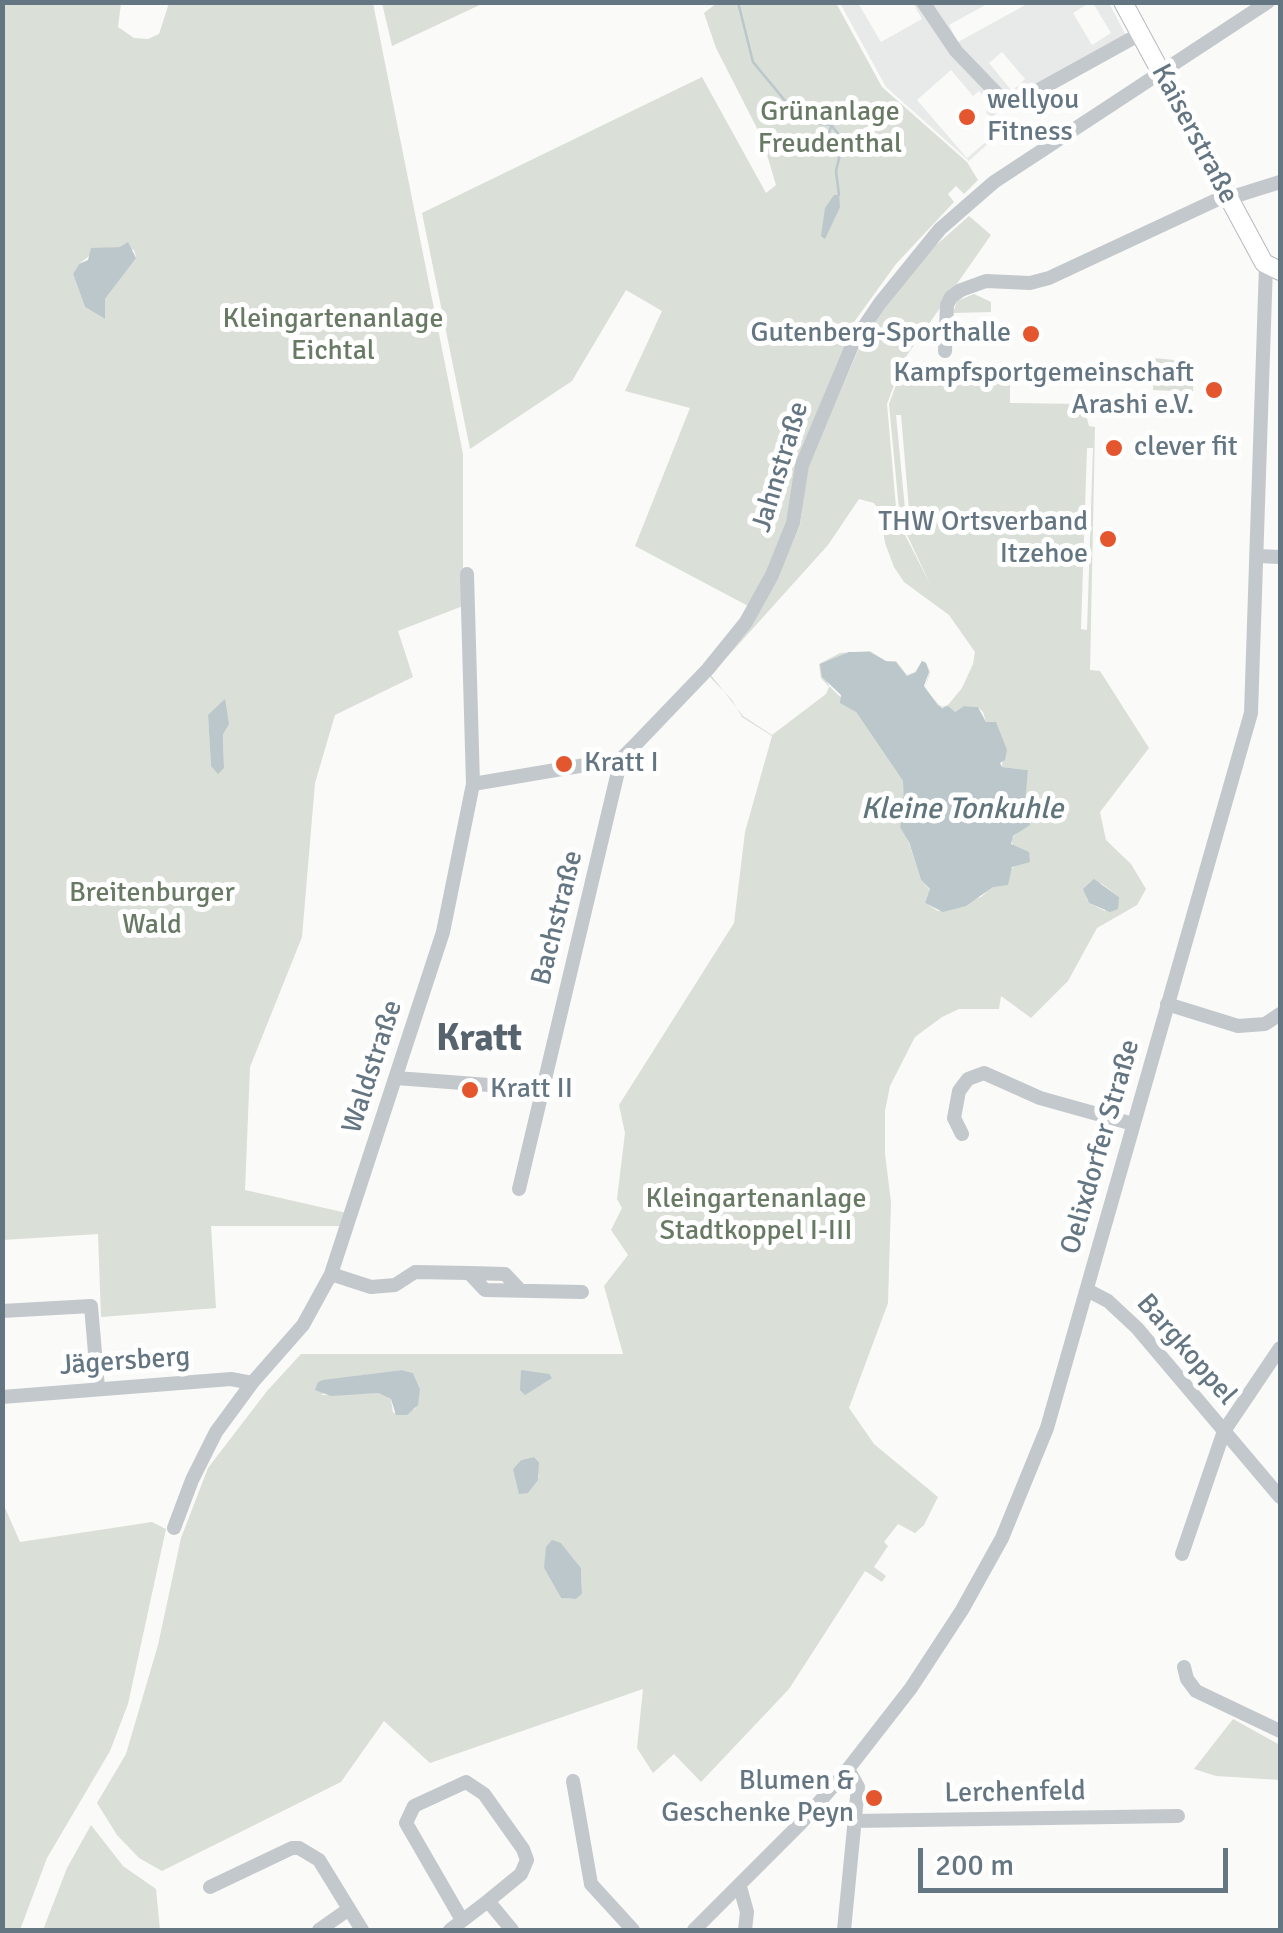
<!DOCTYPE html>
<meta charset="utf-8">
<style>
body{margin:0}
#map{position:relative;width:1283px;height:1933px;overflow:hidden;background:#fafaf8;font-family:Signika,sans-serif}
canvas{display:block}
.frame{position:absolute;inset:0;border:5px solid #657683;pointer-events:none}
.scale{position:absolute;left:918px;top:1848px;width:310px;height:45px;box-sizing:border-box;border:5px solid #657683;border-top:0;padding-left:12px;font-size:30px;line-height:35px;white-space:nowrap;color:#657683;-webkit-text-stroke:8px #fff;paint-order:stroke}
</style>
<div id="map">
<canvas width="1283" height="1933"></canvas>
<div class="frame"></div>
<div class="scale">200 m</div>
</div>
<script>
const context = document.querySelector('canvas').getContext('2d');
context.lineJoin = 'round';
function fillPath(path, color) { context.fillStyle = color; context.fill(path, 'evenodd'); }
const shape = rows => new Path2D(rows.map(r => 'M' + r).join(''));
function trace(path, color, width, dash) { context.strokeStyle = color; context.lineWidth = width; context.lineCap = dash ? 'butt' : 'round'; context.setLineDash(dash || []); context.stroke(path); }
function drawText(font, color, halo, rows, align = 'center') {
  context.font = font + ' Signika,sans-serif'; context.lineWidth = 10; context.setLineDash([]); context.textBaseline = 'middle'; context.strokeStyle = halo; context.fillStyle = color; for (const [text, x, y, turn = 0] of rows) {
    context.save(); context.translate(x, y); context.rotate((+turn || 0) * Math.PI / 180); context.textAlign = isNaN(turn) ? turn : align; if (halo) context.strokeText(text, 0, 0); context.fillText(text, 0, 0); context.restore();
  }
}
fillPath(shape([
 [942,2,989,3,949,25,958,42,1029,3,1089,3,1073,13,1092,45,1111,33,1093,3,1109,3,1131,45,1004,113,998,112,992,117,1003,130,969,161,886,87,840,3,858,3,881,42,922,19,913,3],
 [1002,52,1025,79,1012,91,989,63],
 [951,70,973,96,979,91,992,106,986,112,1001,129,967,158,917,100]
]), '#e8e9e9');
fillPath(shape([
 [3,3,121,3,118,27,134,38,148,39,159,34,169,3,373,3,463,454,463,606,398,631,413,677,335,715,315,783,302,937,250,1067,245,1190,347,1213,343,1226,211,1226,216,1308,101,1317,98,1234,3,1240],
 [120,247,134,250,136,257,105,299,105,319,85,307,73,274,79,264,98,249],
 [208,714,223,733,224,768,211,766],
 [382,3,382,2,484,3,392,46],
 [717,3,836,3,882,87,967,162,978,180,964,194,956,186,948,194,954,202,896,264,854,322,796,462,787,523,767,574,750,607,635,546,690,408,625,391,662,311,626,290,572,381,470,449,422,213,702,77,766,193,776,185,762,138,716,48,704,13],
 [969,216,991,235,903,361,887,404,897,519,931,586,900,520,889,404,904,363,1010,366,1010,403,1083,404,1089,426,1095,427,1090,670,1100,671,1149,748,1100,812,1106,840,1131,864,1146,889,1137,905,1097,928,1068,981,1031,1018,1001,996,999,1009,959,1009,942,1017,915,1037,890,1086,885,1111,885,1154,891,1202,888,1303,849,1408,874,1444,938,1497,924,1525,915,1533,898,1524,884,1542,888,1546,874,1567,886,1576,882,1582,865,1571,789,1689,701,1782,674,1754,653,1773,637,1748,643,1689,430,1763,384,1721,341,1782,162,1871,139,1858,117,1835,97,1803,126,1754,158,1645,181,1538,208,1468,267,1391,301,1354,623,1354,604,1286,628,1255,611,1230,622,1208,617,1199,625,1133,619,1105,734,923,745,832,772,736,742,717,732,700,708,675,777,578,800,525,808,467,859,348,887,305,934,247],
 [896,415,901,415,909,509,905,509],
 [1087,448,1093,448,1087,630,1081,629],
 [859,499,874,503,880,512,885,543,894,567,904,582,949,615,975,652,973,664,962,688,948,705,941,707,925,689,930,672,926,663,922,661,915,672,907,675,896,661,886,661,870,651,840,653,819,664,821,678,829,687,826,694,772,735,743,716,711,675,828,545],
 [870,652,886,661,896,662,907,676,916,672,922,662,929,672,925,689,937,704,955,712,964,706,978,707,983,712,986,722,997,727,1004,747,1002,767,1028,770,1024,796,1028,808,1020,830,1011,839,1013,846,1019,848,1018,863,981,897,938,911,925,903,930,890,921,880,906,834,903,781,856,712,829,686,820,665],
 [1101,883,1119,897,1105,911,1089,903,1086,897],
 [402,1370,413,1373,420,1389,415,1409,393,1413,391,1399,378,1393,321,1395,357,1376],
 [534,1457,539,1462,536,1469,539,1476,528,1493,513,1469,521,1460],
 [561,1543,581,1568,582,1594,576,1599,561,1598,544,1568,548,1551],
 [974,294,991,302,991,312,953,313,957,301],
 [1154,358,1194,362,1193,392,1153,390],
 [2,1501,20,1542,152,1522,166,1529,128,1704,110,1751,47,1858,20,1930,2,1930],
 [1233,1719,1280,1745,1280,1780,1216,1776,1194,1769],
 [91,1825,123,1866,156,1889,160,1930,43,1930,67,1868]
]), '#dadfd7');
fillPath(shape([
 [834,195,839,195,840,207,825,239,821,236,825,208],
 [128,242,136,258,105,299,105,319,85,307,73,274,79,264,88,260,91,248,120,247],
 [849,652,870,652,886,661,896,662,907,676,916,672,922,661,926,663,929,672,924,686,937,704,942,708,948,706,955,712,964,706,978,707,986,722,996,722,1007,750,1005,760,1000,763,1002,767,1028,770,1025,802,1030,825,1013,836,1011,844,1029,852,1030,862,1012,867,1008,885,993,887,966,906,943,912,925,903,930,889,921,880,909,842,900,827,904,812,903,781,856,712,840,703,841,695,822,677,820,664],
 [225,699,229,724,223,734,224,768,218,774,211,766,208,715],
 [1094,879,1119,897,1118,909,1110,912,1089,903,1083,889],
 [402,1370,413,1373,420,1389,418,1405,407,1415,396,1415,391,1399,378,1393,331,1396,315,1390,318,1382,323,1380],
 [521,1370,549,1374,552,1378,525,1395,520,1390],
 [534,1457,539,1462,538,1480,528,1493,519,1494,513,1469,521,1460],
 [552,1540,561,1543,581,1568,582,1594,576,1599,561,1598,544,1568,546,1547]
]), '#bbc7cb');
trace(shape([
 [738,2,753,62,796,114],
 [798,117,802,122,831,125,840,136,841,150,836,171,839,195],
 [831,127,823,151,831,155,840,151]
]), '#bbc7cb', 2.5);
const major = shape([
 [1123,2,1264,263,1280,271]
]);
trace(major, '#b5babe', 20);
trace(shape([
 [923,2,956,51,1006,103,1017,102,1140,34],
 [1229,198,1280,182],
 [945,351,947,305,951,297,961,290,986,281,1030,283,1049,278,1227,195],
 [1258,556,1280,557],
 [473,784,621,759,637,743,708,669,746,622,772,575,793,523,802,465,853,343,880,303,940,229,994,182,1268,2],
 [1167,1004,1238,1026,1265,1024,1280,1014],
 [396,1078,542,1089],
 [962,1134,954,1118,959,1091,968,1079,984,1073,1040,1098,1133,1124],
 [519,1189,621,759],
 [469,1273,505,1274,520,1290],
 [331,1274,371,1287,395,1285,415,1272,469,1273,485,1290,582,1292],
 [1087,1290,1108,1301,1137,1328,1280,1497],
 [2,1311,91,1306,98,1388],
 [2,1397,231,1379,252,1383],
 [174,1528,192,1480,216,1432,252,1383,303,1325,331,1274,443,932,473,784,467,574],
 [1182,1554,1224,1431,1280,1348],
 [1184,1667,1187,1679,1196,1691,1280,1731],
 [573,1781,591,1884,633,1930],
 [854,1821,1178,1816],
 [210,1887,292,1848,299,1848,319,1860,362,1930],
 [740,1887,747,1912,745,1930],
 [462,1920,406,1823,414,1806,466,1782,484,1794,523,1849,527,1860,521,1874,488,1901],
 [319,1930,349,1909],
 [450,1930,488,1901,512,1930],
 [694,1930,801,1823,848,1769,911,1688,962,1610,1002,1538,1047,1428,1251,713,1266,265],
 [844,1930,858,1787,848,1769]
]), '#c3c8cc', 14);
trace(major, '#fff', 18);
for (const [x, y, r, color] of [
 [967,117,10,"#e4572e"],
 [1031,334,10,"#e4572e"],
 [1214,390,10,"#e4572e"],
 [1114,448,10,"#e4572e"],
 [1108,539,10,"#e4572e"],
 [564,764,10,"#e4572e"],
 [470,1090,10,"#e4572e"],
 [874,1798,10,"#e4572e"]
]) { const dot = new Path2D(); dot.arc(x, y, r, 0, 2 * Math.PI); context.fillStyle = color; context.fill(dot); trace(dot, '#fff', 4); }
drawText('28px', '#657683', '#fff', [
 ["wellyou",987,101],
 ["Fitness",987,133],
 ["Gutenberg-Sporthalle",1011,334,"right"],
 ["Kampfsportgemeinschaft",1194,374,"right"],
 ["Arashi e.V.",1194,406,"right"],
 ["clever fit",1134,448],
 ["THW Ortsverband",1088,523,"right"],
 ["Itzehoe",1088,555,"right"],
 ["Kratt I",584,764],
 ["Kratt II",490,1090],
 ["Blumen &",854,1782,"right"],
 ["Geschenke Peyn",854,1814,"right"]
], 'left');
drawText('28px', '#687a64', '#fff', [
 ["Grünanlage",830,113],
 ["Freudenthal",830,145],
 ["Kleingartenanlage",333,320],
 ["Eichtal",333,352],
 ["Breitenburger",152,894],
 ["Wald",152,926],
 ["Kleingartenanlage",756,1200],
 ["Stadtkoppel I-III",756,1232]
]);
drawText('28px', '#657683', '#fff', [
 ["Kaiserstraße",1194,134,62],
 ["Jahnstraße",781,467,-73],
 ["Bachstraße",558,918,-76],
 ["Waldstraße",373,1067,-72],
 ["Oelixdorfer Straße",1101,1147,-74],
 ["Bargkoppel",1186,1350,49],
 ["Jägersberg",125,1362,-4],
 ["Lerchenfeld",1015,1793,-1]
]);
drawText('italic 30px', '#60757c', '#fff', [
 ["Kleine Tonkuhle",962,810]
]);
drawText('bold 38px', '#57646e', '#fff', [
 ["Kratt",479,1040]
]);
</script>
